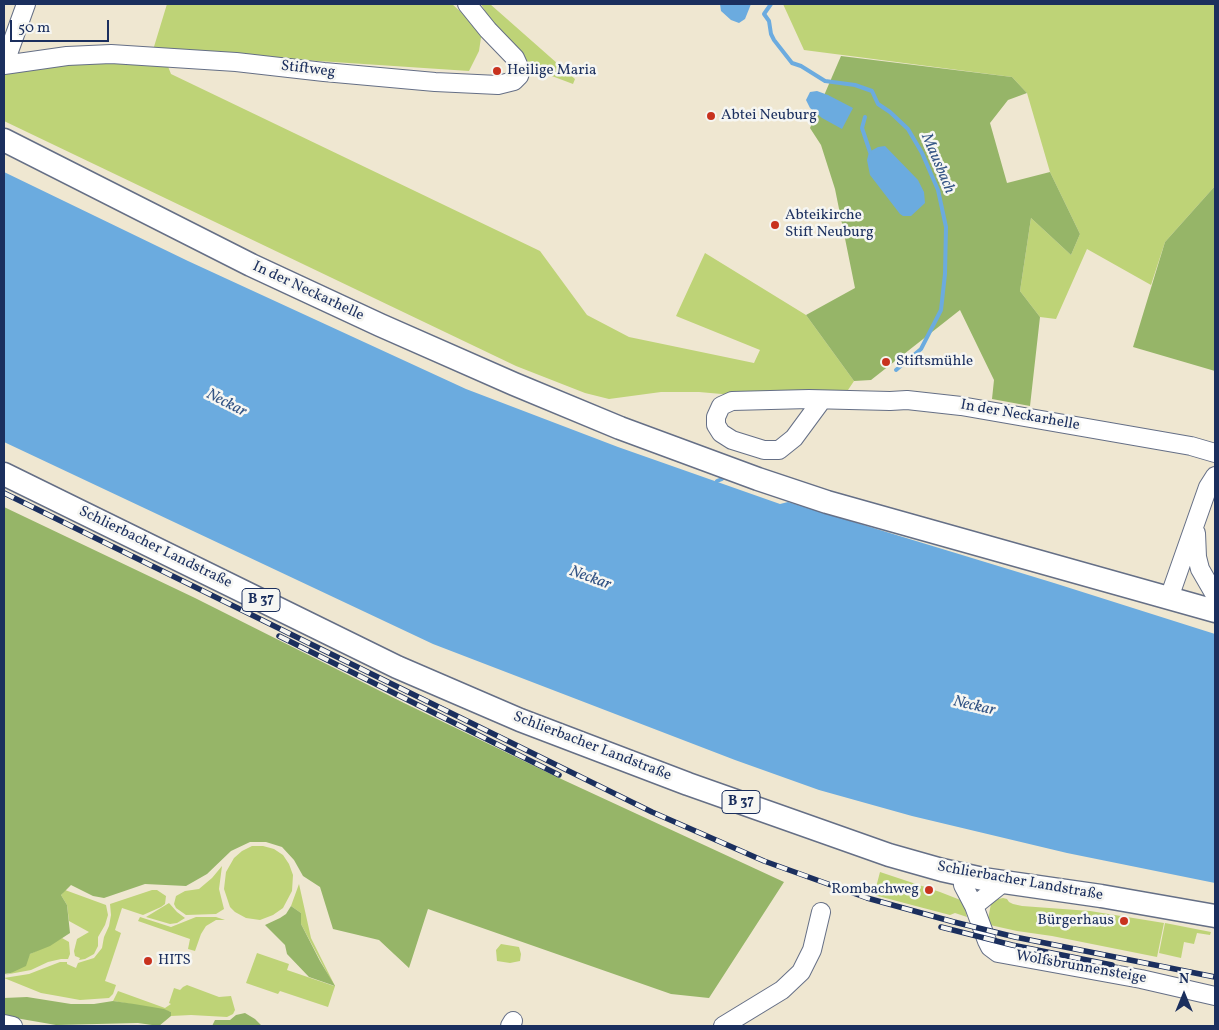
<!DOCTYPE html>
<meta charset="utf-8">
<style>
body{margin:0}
#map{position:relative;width:1219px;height:1030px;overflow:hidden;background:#efe7d1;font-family:Vollkorn,serif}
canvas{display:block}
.frame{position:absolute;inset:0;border:5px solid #1b2f5e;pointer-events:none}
.north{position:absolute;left:1159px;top:970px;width:50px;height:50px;-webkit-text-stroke:4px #f6f6f2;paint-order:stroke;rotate:0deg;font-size:14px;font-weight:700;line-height:20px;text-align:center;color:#1b2f5e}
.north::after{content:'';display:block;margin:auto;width:18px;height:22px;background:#1b2f5e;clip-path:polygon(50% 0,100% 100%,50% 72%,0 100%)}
.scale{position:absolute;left:10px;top:20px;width:99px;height:22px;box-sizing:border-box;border:2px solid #1b2f5e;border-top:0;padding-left:6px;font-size:15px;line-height:18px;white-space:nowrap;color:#1b2f5e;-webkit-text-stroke:4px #f6f6f2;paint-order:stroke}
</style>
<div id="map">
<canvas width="1219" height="1030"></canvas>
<div class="frame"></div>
<div class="north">N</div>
<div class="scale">50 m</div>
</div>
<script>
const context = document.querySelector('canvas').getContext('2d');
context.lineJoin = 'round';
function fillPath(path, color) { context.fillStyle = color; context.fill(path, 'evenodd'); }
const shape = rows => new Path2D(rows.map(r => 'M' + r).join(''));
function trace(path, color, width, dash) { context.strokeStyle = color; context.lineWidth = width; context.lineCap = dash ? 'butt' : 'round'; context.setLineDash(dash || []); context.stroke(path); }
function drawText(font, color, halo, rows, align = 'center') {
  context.font = font + ' Vollkorn,serif'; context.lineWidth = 5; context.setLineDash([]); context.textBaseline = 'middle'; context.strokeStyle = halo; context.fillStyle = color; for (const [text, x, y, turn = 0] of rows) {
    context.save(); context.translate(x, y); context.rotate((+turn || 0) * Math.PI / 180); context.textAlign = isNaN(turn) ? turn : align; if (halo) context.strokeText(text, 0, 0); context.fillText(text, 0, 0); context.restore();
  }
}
fillPath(shape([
 [167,4,452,4,482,31,479,51,469,71,153,50],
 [481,4,490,4,575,79,573,84,536,70,501,38],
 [783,4,1215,4,1215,186,1165,242,1151,285,1087,249,1056,319,1040,317,1020,291,1031,218,1071,255,1080,234,1050,172,1027,93,1012,77,804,50],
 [89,61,167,64,171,74,540,251,587,315,629,337,754,363,760,350,676,316,705,253,806,315,854,381,848,390,733,395,699,392,661,392,609,399,585,393,516,366,4,121,4,74],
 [252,846,263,846,274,849,283,855,289,864,293,875,292,891,283,908,273,915,260,920,246,918,235,912,230,907,224,889,226,872,234,858,242,851],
 [222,866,219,889,224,909,216,914,186,915,176,908,174,904,176,896,185,891,199,889,212,878],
 [880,872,940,892,963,901,967,917,955,913,950,915,874,895],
 [299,884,311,938,335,986,328,1007,280,991,278,994,246,983,257,953,289,964,287,970,334,986,301,924,301,913,291,906],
 [65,890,106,905,108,915,105,925,98,937,98,946,94,954,85,959,79,960,80,958,75,956,74,951,77,939,89,932,69,921,67,905,61,895],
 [152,890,157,890,166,896,165,904,161,907,143,915,122,908,115,930,121,933,105,981,116,985,113,994,109,998,80,1000,58,996,41,993,4,978,29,974,60,962,67,962,67,964,76,968,78,963,81,962,94,958,102,948,104,937,109,926,111,915,110,904],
 [1003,898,1007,899,1009,902,1013,904,1022,906,1090,911,1164,923,1157,957,1052,936,1017,931,990,925,988,919,991,904,998,899],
 [169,903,177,912,185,918,177,923,170,924,146,917],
 [140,917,171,927,196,917,216,917,225,920,216,920,206,926,201,934,195,951,188,949,190,939,138,921],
 [1165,923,1211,932,1210,935,1197,933,1194,944,1184,942,1181,958,1159,953],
 [62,938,69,942,70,954,68,959,61,959,48,962,31,970,4,975,11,973,30,954],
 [501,944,519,947,521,954,520,961,510,963,497,961,496,950],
 [187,985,219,997,231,996,235,1010,233,1014,227,1017,191,1015,171,1016,171,1012,164,1010,113,1001,118,991,165,1008,171,1004,169,1003,174,988,180,990,183,987]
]), '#bed377');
fillPath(shape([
 [841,56,1012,77,1027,93,1008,100,990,123,1007,183,1050,172,1080,234,1071,255,1031,218,1020,291,1040,317,1030,406,992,399,994,380,960,310,871,380,854,381,806,315,855,288,835,189,821,145,810,128],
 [1215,186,1215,371,1133,347,1165,242],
 [4,507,195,598,404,703,557,777,784,882,709,998,671,994,428,909,409,968,379,940,333,929,320,887,303,876,294,860,282,847,266,842,250,842,231,851,207,874,186,886,145,884,104,898,93,896,71,885,61,895,67,905,70,933,50,946,30,954,26,966,11,973,4,974],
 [291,906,301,913,301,924,320,961,335,986,309,977,287,954,285,945,265,925,280,918,286,914],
 [27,997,71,1004,94,1004,113,1001,134,1004,164,1009,171,1012,171,1016,159,1026,138,1023,56,1025,4,1016,4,998],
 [245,1013,255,1019,262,1026,212,1026,215,1020,230,1020,236,1015]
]), '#96b568');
fillPath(shape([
 [720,4,751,4,745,19,739,23,731,20,721,11],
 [817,91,828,95,853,108,842,129,822,118,810,108,806,100,810,92],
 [885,146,918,180,924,192,925,203,911,216,903,216,900,214,870,175,867,160,869,152,878,147],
 [4,172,188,261,466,389,618,447,780,504,788,502,1054,583,1215,634,1215,883,1067,853,912,816,819,790,735,760,433,644,4,442]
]), '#6babdf');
trace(shape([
 [771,4,764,14,769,21,771,34,774,40,792,63,801,66,825,81,855,85,872,91,878,104,890,112,908,129,922,153,938,190,946,227,945,274,941,310,921,349,896,370],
 [865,117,862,128,870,152],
 [717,481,722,479]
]), '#6babdf', 4);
const minor = shape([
 [4,65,67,56,111,54,236,62,324,72,435,82,498,85,514,81,519,76,520,73,520,69,515,58,488,30,467,4],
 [4,65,26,4],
 [822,400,794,438,779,450,764,450,732,440,721,433,716,425,716,417,721,406,732,401,809,399,890,401,907,400,961,406,1191,446,1215,453],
 [1196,533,1197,557,1200,569,1215,595],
 [1169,598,1208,487,1215,476],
 [965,875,963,885,974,906,987,941,990,947,998,953,1141,979,1215,996],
 [974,906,1004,882],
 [4,1024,13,1026],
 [510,1026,513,1021],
 [723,1026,782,990,801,972,812,950,821,912]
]);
const major = shape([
 [4,140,251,265,380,325,514,384,620,428,758,479,827,502,1215,611],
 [4,474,397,667,520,720,688,784,889,855,942,870,983,879,1101,896,1215,916]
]);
trace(minor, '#656f86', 20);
trace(major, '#656f86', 25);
trace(minor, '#fff', 18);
trace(major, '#fff', 22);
const rail = shape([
 [4,493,652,812,764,861,867,898,954,922,1015,937,1215,977],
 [279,636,559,775],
 [941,927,1012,945,1112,965]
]);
trace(rail, '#1b2f5e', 5.5);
trace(rail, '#f6f6f2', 4, [11]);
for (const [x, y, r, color] of [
 [497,71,5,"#c8321e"],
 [711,116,5,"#c8321e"],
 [775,225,5,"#c8321e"],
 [886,362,5,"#c8321e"],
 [929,890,5,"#c8321e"],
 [1124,921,5,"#c8321e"],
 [148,961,5,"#c8321e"]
]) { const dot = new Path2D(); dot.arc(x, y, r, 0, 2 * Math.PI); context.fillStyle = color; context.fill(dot); trace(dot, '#f6f6f2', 2); }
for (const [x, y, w] of [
 [261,600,38],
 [741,802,38]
]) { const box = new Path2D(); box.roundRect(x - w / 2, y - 11.5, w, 23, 4); context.fillStyle = '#f6f6f2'; context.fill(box); trace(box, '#1b2f5e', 1); }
drawText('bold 14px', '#1b2f5e', null, [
 ["B 37",261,600],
 ["B 37",741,802]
]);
drawText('15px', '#1b2f5e', '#f6f6f2', [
 ["Stiftweg",308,70,7],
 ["In der Neckarhelle",308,292,25],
 ["In der Neckarhelle",1020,416,10],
 ["Schlierbacher Landstraße",155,548,26],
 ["Schlierbacher Landstraße",592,747,21],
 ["Schlierbacher Landstraße",1020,882,10],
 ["Wolfsbrunnensteige",1081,968,10]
]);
drawText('15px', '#1b2f5e', '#f6f6f2', [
 ["Heilige Maria",507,71],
 ["Abtei Neuburg",721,116],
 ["Abteikirche",785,216],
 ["Stift Neuburg",785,233],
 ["Stiftsmühle",896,362],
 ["Rombachweg",919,890,"right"],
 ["Bürgerhaus",1114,921,"right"],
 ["HITS",158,961]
], 'left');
drawText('italic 16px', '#335485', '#f6f6f2', [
 ["Mausbach",937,164,67],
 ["Neckar",226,404,27],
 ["Neckar",590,579,20],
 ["Neckar",974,707,13]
]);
</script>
